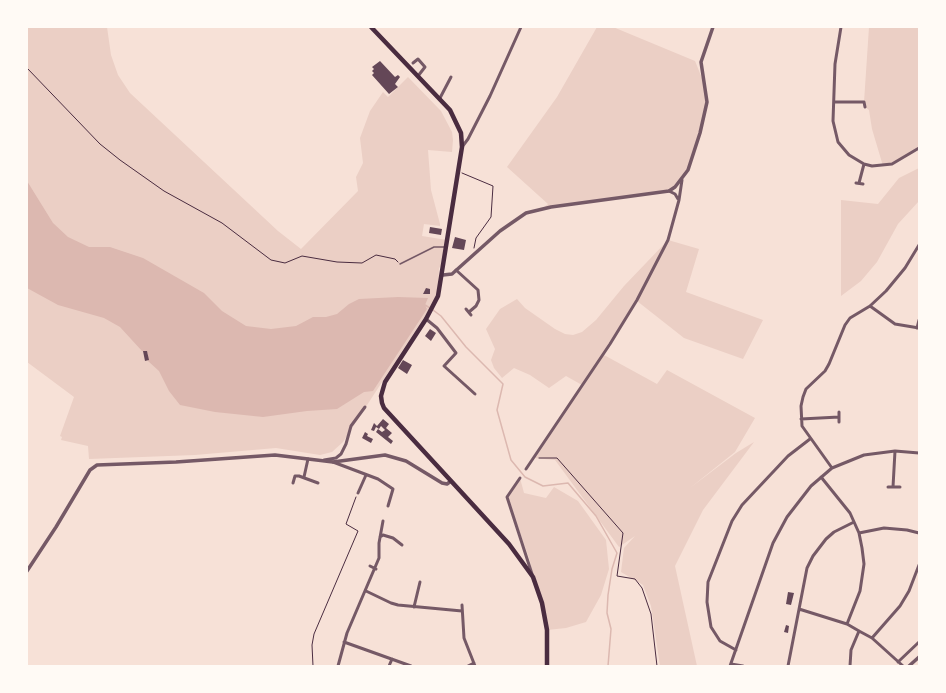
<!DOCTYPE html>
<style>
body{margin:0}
#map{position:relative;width:946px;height:693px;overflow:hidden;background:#f7e1d7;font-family:Georgia,serif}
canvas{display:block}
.frame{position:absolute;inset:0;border:28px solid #fffaf5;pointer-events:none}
</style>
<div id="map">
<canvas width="946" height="693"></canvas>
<div class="frame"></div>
</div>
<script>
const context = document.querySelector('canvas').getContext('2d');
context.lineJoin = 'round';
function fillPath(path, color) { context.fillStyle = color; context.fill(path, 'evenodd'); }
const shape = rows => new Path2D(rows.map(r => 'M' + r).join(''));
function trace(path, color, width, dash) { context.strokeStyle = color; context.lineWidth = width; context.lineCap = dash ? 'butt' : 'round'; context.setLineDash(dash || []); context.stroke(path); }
fillPath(shape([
 [27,27,107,27,111,55,118,75,130,93,278,231,301,249,358,191,356,177,363,163,360,138,370,111,383,92,388,97,408,77,441,111,452,132,453,140,452,152,428,150,431,190,440,224,440,226,424,224,422,236,447,240,444,263,439,268,438,296,343,442,332,452,320,455,276,448,195,455,89,459,88,446,61,440,62,437,60,436,74,397,27,362],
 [597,27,613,27,695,61,706,88,707,102,688,170,669,191,542,209,548,204,507,167,557,97],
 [869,27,919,27,919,148,892,164,883,166,872,129,869,110,865,107,864,102],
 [919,168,919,201,898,224,877,262,861,281,841,296,841,200,878,204,899,178],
 [668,240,699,249,686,292,763,320,743,359,684,338,637,301,604,355,657,384,667,370,755,418,735,452,690,488,736,453,754,442,703,510,675,566,697,666,660,666,651,606,643,585,621,572,624,548,635,536,619,547,555,460,534,458,582,385,566,376,549,388,530,375,514,368,502,378,494,368,491,360,495,349,486,329,500,309,517,299,525,308,555,329,565,334,573,335,582,332,596,320,624,286],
 [520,478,524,493,546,498,554,487,578,501,606,540,609,569,601,595,586,622,566,628,547,630,542,603,533,577,530,561,507,497]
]), '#ebcfc5');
fillPath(shape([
 [27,181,53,223,68,237,89,247,110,247,143,258,204,293,222,311,246,326,271,329,296,326,313,317,326,317,337,314,349,304,359,299,398,297,428,298,425,305,427,309,373,391,364,392,337,409,307,411,263,417,215,412,180,405,169,391,159,371,148,361,148,353,142,351,120,327,104,318,58,305,27,288]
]), '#dcb8b0');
trace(shape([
 [425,305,430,308],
 [433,310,441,316,466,347,503,384,497,410,511,460,525,477,543,486,568,483,596,516,617,553,612,569,608,595,607,613,611,629,608,666]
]), '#dcb8b0', 1.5);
fillPath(shape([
 [380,61,395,77,398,75,400,77,395,84,398,87,389,94,372,75,374,73,372,71,374,69,372,67],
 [430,227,442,229,441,235,429,233],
 [455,237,466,240,464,250,452,248],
 [426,288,430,289,430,294,423,294],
 [430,329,436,333,431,341,425,336],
 [143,351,147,351,149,360,145,361],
 [403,360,412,365,407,374,398,368],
 [383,419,389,424,386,428,392,433,388,437,393,441,391,444,376,432,378,429,382,432,385,430,381,426,379,429,376,427,374,431,371,430,374,423,377,426],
 [365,432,368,434,367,436,373,439,371,443,362,438],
 [788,592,794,593,791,605,786,604],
 [786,625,789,626,788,633,784,632]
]), '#644757');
trace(shape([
 [27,68,100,144,120,160,164,191,222,223,271,260,285,263,302,256,337,262,362,263,376,255,395,259,398,262],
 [462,173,493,186,491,217,476,238,474,248],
 [539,458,557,458,623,533,617,576,635,579,642,588,651,614,657,666],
 [313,666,312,645,314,634,358,531,346,524,356,497]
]), '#4a2c40', 1);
trace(shape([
 [400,264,434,247,444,247]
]), '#755966', 1.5);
trace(shape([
 [841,27,835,64,833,121,838,142,849,155,864,164,872,166,892,164,919,148],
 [413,63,418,59,425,67,418,76],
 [440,98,451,77],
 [834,102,864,102,865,107],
 [462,147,468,139,490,96,521,27],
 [856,183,863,184],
 [859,183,864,164],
 [669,191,675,194,678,199],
 [456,270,478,290,479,300,476,306,469,312],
 [870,306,895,324,919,328],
 [466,309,471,315],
 [426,319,437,328,456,353,444,366,475,394],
 [917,328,919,320],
 [839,412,839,422],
 [801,419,839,417],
 [324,460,336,458,341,454,346,444,351,426,365,407],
 [333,462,378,479,393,489,388,506],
 [832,468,802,426,801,406,803,397,806,389,825,371,829,364,845,325,850,318,870,306,886,291,905,268,919,245],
 [526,469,610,344,637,300,668,240,679,200,682,180],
 [304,477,308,459],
 [821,477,850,513,859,533,862,548,864,564,860,591,847,624],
 [520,478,507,497,532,574],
 [293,483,295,476,299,476,318,483],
 [888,487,900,487],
 [893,487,895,451],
 [358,493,366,475],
 [859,533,884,528,907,530,919,533],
 [380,537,383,535,393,538,402,545],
 [370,566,376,569],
 [366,591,391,603,398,605,462,611],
 [462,605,464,638,475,666],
 [414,607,420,582],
 [799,609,847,624,859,631,872,638,903,666],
 [872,638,900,606,909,591,919,565],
 [344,642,411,666],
 [736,650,720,641,711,627,707,602,708,582,732,521,742,505,788,456,810,439],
 [898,662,919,642],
 [731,664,743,666],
 [338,666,347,633,379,558,379,543,383,521],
 [389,666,392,659],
 [468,666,474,663],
 [730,666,773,543,787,517,811,486,832,468,864,455,895,451,919,453],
 [788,666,807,568,813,556,826,539,834,532,854,522],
 [850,666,851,650,859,631]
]), '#755966', 3);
trace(shape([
 [443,275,452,274,500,231,526,213,551,207,669,191,675,187,688,170,700,133,707,102,701,62,713,27],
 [27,571,56,527,90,470,97,465,176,462,275,455,333,462,385,455,406,461,442,483,447,484,451,481],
 [909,666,919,657]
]), '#755966', 3.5);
trace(shape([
 [371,27,450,110,461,133,462,147,438,296,426,319,385,382,381,396,382,403,384,408,509,544,533,577,542,603,547,630,547,666]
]), '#4a2c40', 4.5);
</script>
